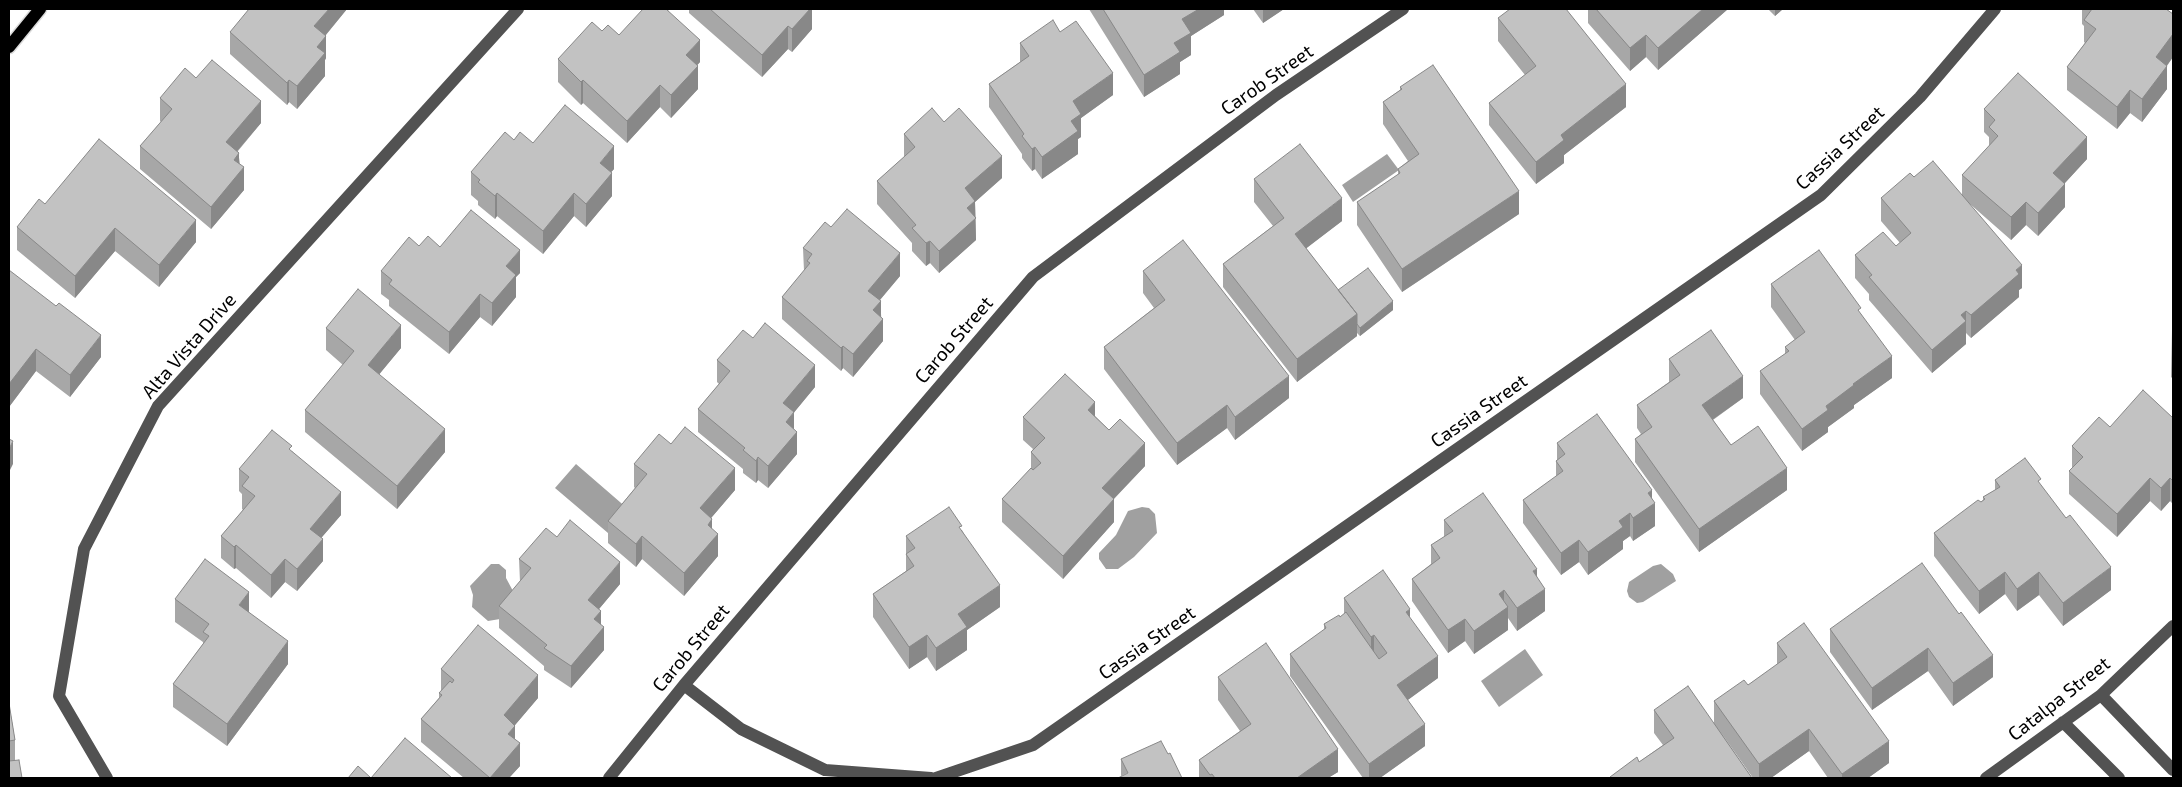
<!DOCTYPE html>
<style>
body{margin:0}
#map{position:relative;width:2182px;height:787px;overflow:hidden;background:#fff;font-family:"Exo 2",sans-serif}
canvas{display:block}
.frame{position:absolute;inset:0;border:10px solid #000;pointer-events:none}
</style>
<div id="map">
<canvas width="2182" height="787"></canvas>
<div class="frame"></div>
</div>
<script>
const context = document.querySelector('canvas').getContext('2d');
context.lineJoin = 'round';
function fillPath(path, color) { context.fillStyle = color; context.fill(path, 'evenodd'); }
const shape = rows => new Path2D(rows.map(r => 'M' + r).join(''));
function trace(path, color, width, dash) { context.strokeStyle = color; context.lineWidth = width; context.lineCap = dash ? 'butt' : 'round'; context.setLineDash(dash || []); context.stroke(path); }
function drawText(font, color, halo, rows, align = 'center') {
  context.font = font + ' "Exo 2",sans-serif'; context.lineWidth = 4; context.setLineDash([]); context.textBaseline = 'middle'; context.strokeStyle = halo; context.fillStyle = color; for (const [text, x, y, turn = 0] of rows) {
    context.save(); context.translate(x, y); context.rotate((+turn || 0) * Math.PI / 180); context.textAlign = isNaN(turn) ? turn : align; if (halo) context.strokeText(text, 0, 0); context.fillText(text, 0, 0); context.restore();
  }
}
fillPath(shape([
 [1387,154,1399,170,1353,202,1342,185],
 [576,464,628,509,608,533,555,488],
 [1142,507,1149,508,1155,514,1157,533,1134,557,1118,569,1106,569,1099,559,1099,553,1116,535,1128,511],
 [491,564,499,564,506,570,506,578,513,591,500,619,488,621,472,607,473,595,470,586],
 [1661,564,1673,574,1676,581,1643,602,1637,603,1629,597,1627,591,1629,582,1653,566],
 [1525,649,1543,675,1499,707,1481,681]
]), '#a0a0a0');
const major = shape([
 [9,47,40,9]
]);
trace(major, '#dbdbdb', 15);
trace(shape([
 [684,685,741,729,825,770,931,778],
 [2101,695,2173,770],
 [2063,722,2119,778],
 [107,778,59,696,84,549,158,406,518,9],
 [609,778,684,685,1033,277,1276,95,1403,9],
 [936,778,1033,745,1821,195,1920,97,1995,9],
 [1986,778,2101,695,2173,626]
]), '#525252', 12);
trace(major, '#000', 12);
fillPath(shape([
 [347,9,326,35,326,58,325,60,325,76,297,109,289,102,287,105,230,54,230,32],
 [668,9,668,10,700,62,697,65,698,89,671,118,660,107,627,143,583,103,581,105,558,82,558,59,619,35],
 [688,9,812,9,812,29,792,52,788,49,762,77,689,13,689,10],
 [1089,9,1224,9,1224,15,1191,36,1191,55,1180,62,1180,74,1144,97],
 [1253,9,1284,9,1263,23],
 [1588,9,1728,9,1658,70,1646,57,1630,71,1588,23],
 [1768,9,1783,9,1775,16],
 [2082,9,2166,9,2173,14,2173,57,2167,66,2167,89,2142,122,2130,113,2117,129,2067,90,2067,67,2085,43,2084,42,2084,26,2082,24],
 [1498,18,1626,107,1564,155,1564,163,1536,184,1489,125,1489,103,1525,75,1498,41],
 [1060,32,1113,95,1081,118,1081,137,1078,139,1078,154,1042,179,1035,169,1032,171,1022,158,1022,154,989,107,989,84,1020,62,1020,43],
 [196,78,261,123,238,151,244,190,211,229,140,169,140,146,161,122,160,121,160,98],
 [1400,87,1519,214,1402,292,1357,225,1357,202,1398,175,1398,169,1408,161,1383,124,1383,102,1400,90],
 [1984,109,2087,159,2064,184,2065,207,2038,236,2026,225,2011,240,1970,204,2022,288,2019,290,2019,297,1971,338,1966,333,1966,344,1932,373,1869,300,1869,294,1855,278,1855,255,1896,246,1900,243,1881,221,1881,198,1914,177,1962,195,1962,175,1989,147,1989,137,1984,132],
 [944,122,1002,178,975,202,976,240,939,273,930,263,926,266,912,251,912,243,877,204,877,181,904,157,904,134],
 [514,140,533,143,614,169,611,172,612,196,586,227,574,216,543,254,497,216,495,219,478,205,478,201,471,195,471,172],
 [1254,179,1342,221,1306,248,1338,290,1393,310,1360,336,1357,333,1357,336,1297,382,1223,287,1223,264,1273,226,1254,202],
 [45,204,196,242,159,287,115,251,75,298,17,250,17,227],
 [831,227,900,276,880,300,883,341,853,377,843,368,841,371,782,319,782,297,804,271,803,248],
 [419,246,440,247,520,273,516,277,516,297,492,326,480,317,449,354,389,306,389,300,381,294,381,271],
 [9,270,101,357,70,397,36,371,9,407],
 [1143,271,1289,398,1235,440,1227,428,1177,465,1104,369,1104,347,1154,308,1143,293],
 [1771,284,1861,314,1892,378,1854,405,1854,408,1828,427,1828,432,1802,451,1760,394,1760,371,1785,354,1785,347,1795,340,1771,307],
 [326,328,401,348,379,374,445,452,397,509,305,432,305,410,343,365,326,350],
 [2173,328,2173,379,2171,377,2172,330],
 [1669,359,1743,398,1713,420,1731,445,1787,490,1699,552,1635,462,1635,439,1641,434,1637,428,1637,405,1669,382],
 [717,360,815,387,794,412,794,429,797,454,768,488,758,480,756,483,743,473,743,469,698,432,698,409,719,384,717,382],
 [1095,416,1145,466,1114,499,1114,522,1063,579,1002,522,1002,499,1031,469,1031,452,1033,449,1023,440,1023,417],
 [2173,418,2173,504,2170,501,2161,511,2150,501,2117,537,2069,494,2069,471,2072,469,2072,446,2110,427],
 [1557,443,1652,499,1655,526,1633,541,1630,536,1623,541,1623,549,1588,575,1579,562,1561,575,1523,523,1523,500,1556,477,1556,461,1557,460],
 [671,444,735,490,711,518,712,529,718,556,684,596,642,559,636,567,608,543,608,521,635,488,634,487,634,464],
 [292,451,341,515,321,538,323,561,297,591,285,582,271,598,236,568,234,569,221,558,221,536,243,510,242,509,242,494,239,491,239,469],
 [1995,480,2041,485,2111,590,2063,626,2039,595,2017,611,2005,594,1979,614,1934,556,1934,533,1981,502,1983,500,1983,497,1995,490],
 [1444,520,1537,576,1545,611,1517,631,1508,618,1508,630,1474,654,1465,641,1448,653,1412,601,1412,579,1431,564,1431,545,1444,537],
 [962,530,1000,607,967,630,967,650,936,671,927,657,909,669,873,617,873,594,906,571,906,536],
 [557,537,620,584,599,609,604,650,571,688,544,670,544,666,499,628,499,606,520,582,519,559],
 [1344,598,1410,618,1438,678,1407,700,1425,746,1380,778,1363,778,1290,676,1290,654,1324,630,1324,624,1340,617,1344,614],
 [175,599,249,612,288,664,227,746,173,707,173,684,203,644,203,642,175,622],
 [1959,614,1993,677,1953,706,1928,671,1872,710,1830,652,1830,629],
 [1777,643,1889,763,1868,778,1828,778,1809,751,1771,778,1753,778,1717,727,1752,778,1610,778,1610,777,1639,762,1663,745,1654,733,1654,710,1714,723,1714,701,1748,685,1777,665],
 [441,669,538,698,515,725,515,740,520,766,509,778,464,778,421,742,421,719,439,698,439,693,441,691],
 [1218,677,1338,772,1328,778,1199,778,1199,760,1240,731,1218,700],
 [9,703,15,740,15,760,9,778],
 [1168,754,1121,776,1121,759]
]), '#a7a7a7');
fillPath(shape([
 [329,9,347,9,314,49,314,26],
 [810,9,812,9,812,29,792,52,792,29],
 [1199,9,1224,9,1224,15,1191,36,1191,55,1180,62,1180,74,1144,97,1144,75,1174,43,1182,19],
 [1263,9,1284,9,1263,23],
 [1703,9,1728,9,1658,70,1658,48],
 [1775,9,1783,9,1775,16],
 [788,26,788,49,762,77,762,55],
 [2173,34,2173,57,2156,80,2156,57],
 [1646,35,1646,57,1630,71,1630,48],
 [326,36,326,58,325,60,325,76,297,109,297,86,317,47],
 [700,40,700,62,686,78,686,55],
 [698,66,698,89,671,118,671,95],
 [2167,66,2167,89,2142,122,2142,99],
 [1113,73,1113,95,1081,118,1081,137,1078,139,1078,154,1042,179,1042,157,1071,121,1073,101],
 [289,80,289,102,287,105,287,83],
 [583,80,583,103,581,105,581,82],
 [1626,84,1626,107,1564,155,1564,163,1536,184,1536,162,1561,135],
 [660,85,660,107,627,143,627,121],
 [2130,90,2130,113,2117,129,2117,107],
 [261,101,261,123,226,164,226,142],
 [2087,137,2087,159,2053,196,2053,173],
 [614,146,614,169,600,185,600,163],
 [1035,147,1035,169,1032,171,1032,149],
 [239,153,239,173,244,167,244,190,211,229,211,207,234,160],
 [1002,156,1002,178,975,202,976,240,939,273,939,251,965,188],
 [612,173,612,196,586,227,586,204],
 [2065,184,2065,207,2038,236,2038,213],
 [1519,191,1519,214,1402,292,1402,269],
 [497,193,497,216,495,219,495,196],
 [574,193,574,216,543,254,543,231],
 [1342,198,1342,221,1295,257,1295,234],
 [2026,202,2026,225,2011,240,2011,217],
 [196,220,196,242,159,287,159,265],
 [115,228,115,251,75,298,75,276],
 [930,241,930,263,926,266,926,243],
 [520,250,520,273,516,277,516,297,492,326,492,303,506,266],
 [900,253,900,276,868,314,868,291],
 [2022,265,2022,288,2019,290,2019,297,1971,338,1971,315,2016,270],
 [480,294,480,317,449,354,449,332],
 [881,301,881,321,883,319,883,341,853,377,853,354,873,310],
 [1393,301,1393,310,1360,336,1360,328],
 [1966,311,1966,344,1932,373,1932,350,1961,315],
 [1357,314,1357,336,1297,382,1297,359],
 [401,325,401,348,368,388,368,365],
 [101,335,101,357,70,397,70,375],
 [843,346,843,368,841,371,841,348],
 [36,349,36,371,9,407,9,384],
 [1892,356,1892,378,1854,405,1854,408,1828,427,1828,432,1802,451,1802,429,1826,406,1853,384],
 [815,365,815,387,783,426,783,403],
 [1289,376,1289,398,1235,440,1235,417],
 [1743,376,1743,398,1702,427,1702,405],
 [1095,402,1095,425,1088,410],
 [1227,405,1227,428,1177,465,1177,443],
 [794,412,794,435,797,432,797,454,768,488,768,466,786,422],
 [445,429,445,452,397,509,397,486],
 [13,441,13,464,9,472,9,449],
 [1145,443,1145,466,1102,511,1102,488],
 [758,457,758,480,756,483,756,461],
 [735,468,735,490,700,531,700,508],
 [1787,468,1787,490,1699,552,1699,529],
 [2150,478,2150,501,2117,537,2117,514],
 [2170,478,2170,501,2161,511,2161,488],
 [1652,490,1652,505,1655,503,1655,526,1633,541,1633,518,1648,493],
 [341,492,341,515,310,551,310,529],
 [1114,499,1114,522,1063,579,1063,556],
 [1630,513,1630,536,1623,541,1623,549,1588,575,1588,552,1619,521],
 [712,519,712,540,718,534,718,556,684,596,684,573,708,525],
 [642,536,642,559,636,567,636,544],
 [323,539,323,561,297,591,297,569],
 [1579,540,1579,562,1561,575,1561,553],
 [236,545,236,568,234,569,234,547],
 [285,559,285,582,271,598,271,575],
 [620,562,620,584,588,622,588,600],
 [2111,567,2111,590,2063,626,2063,603],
 [1537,569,1537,591,1533,571],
 [2005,572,2005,594,1979,614,1979,591],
 [2039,572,2039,595,2017,611,2017,589],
 [1000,585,1000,607,967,630,967,650,936,671,936,648,958,614],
 [1545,589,1545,611,1517,631,1517,608],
 [1504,590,1504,610,1508,607,1508,630,1474,654,1474,631,1499,594],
 [249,592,249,614,239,605],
 [1410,609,1410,631,1406,612],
 [601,611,601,630,604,627,604,650,571,688,571,666,594,619],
 [1465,619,1465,641,1448,653,1448,630],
 [927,635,927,657,909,669,909,647],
 [1374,635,1374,657,1371,659,1371,637],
 [288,641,288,664,227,746,227,724],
 [1928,648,1928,671,1872,710,1872,688],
 [1993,655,1993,677,1953,706,1953,683],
 [1438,656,1438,678,1397,708,1397,685],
 [538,675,538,698,504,738,504,715],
 [1425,724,1425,746,1380,778,1369,778,1369,764],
 [515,726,515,748,508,734],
 [1809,729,1809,751,1771,778,1759,778,1759,764],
 [1889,741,1889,763,1868,778,1842,778,1842,774],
 [520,743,520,766,509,778,490,778],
 [1338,749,1338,772,1328,778,1297,778]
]), '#888');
const building = shape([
 [249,9,329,9,314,26,326,36,317,47,325,53,297,86,289,80,287,83,230,32,249,9],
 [643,9,666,9,700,40,686,55,698,66,671,95,660,85,627,121,583,80,581,82,558,59,592,22,602,31,608,25,619,35,643,9],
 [710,9,810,9,792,29,788,26,762,55,710,9],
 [1103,9,1199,9,1182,19,1191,33,1174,43,1180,52,1144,75,1103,9],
 [1510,9,1566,9,1626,84,1561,135,1564,140,1536,162,1489,103,1536,66,1498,18,1510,9],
 [1596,9,1703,9,1658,48,1646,35,1630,48,1596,9],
 [2091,9,2166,9,2173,14,2173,34,2156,57,2167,66,2142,99,2130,90,2117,107,2067,67,2096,29,2084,20,2092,9,2091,9],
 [1053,20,1060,32,1076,21,1113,73,1073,101,1081,114,1071,121,1078,131,1042,157,1035,147,1032,149,1022,136,1024,134,989,84,1029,56,1020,43,1053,20],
 [212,60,261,101,226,142,239,153,234,160,244,167,211,207,140,146,172,109,160,98,185,68,196,78,212,60],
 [1433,65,1519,191,1402,269,1357,202,1400,173,1398,169,1419,154,1383,102,1402,89,1400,87,1433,65],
 [2018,73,2087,137,2053,173,2065,184,2038,213,2026,202,2011,217,1962,175,1998,136,1989,127,1995,120,1984,109,2018,73],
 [565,105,614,146,600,163,612,173,586,204,574,193,543,231,497,193,495,196,478,182,480,180,471,172,505,132,514,140,520,132,533,143,565,105],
 [932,108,944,122,959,108,1002,156,965,188,975,201,967,208,976,218,939,251,930,241,926,243,912,228,916,225,877,181,915,147,904,134,932,108],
 [99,139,196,220,159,265,115,228,75,276,17,227,39,199,45,204,99,139],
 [1300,144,1342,198,1295,234,1357,314,1297,359,1223,264,1284,218,1254,179,1300,144],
 [1933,161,2022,265,2016,270,2019,274,1971,315,1966,311,1961,315,1966,321,1932,350,1869,277,1872,275,1855,255,1883,232,1896,246,1911,233,1881,198,1910,173,1914,177,1933,161],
 [847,209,900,253,868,291,881,301,873,310,883,319,853,354,843,346,841,348,782,297,810,263,807,261,812,254,803,248,825,222,831,227,847,209],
 [471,210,520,250,506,266,516,275,492,303,480,294,449,332,389,284,392,280,381,271,409,237,419,246,428,236,440,247,471,210],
 [1183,240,1289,376,1235,417,1227,405,1177,443,1104,347,1165,300,1143,271,1183,240],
 [1819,250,1861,308,1858,310,1892,356,1853,384,1854,385,1826,406,1828,410,1802,429,1760,371,1789,351,1785,347,1805,332,1771,284,1819,250],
 [1368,268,1393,301,1360,328,1357,324,1357,314,1338,290,1368,268],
 [9,270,56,306,59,303,101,335,70,375,36,349,9,384,9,270],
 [358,289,401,325,368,365,445,429,397,486,305,410,354,351,326,328,358,289],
 [765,323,815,365,783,403,794,412,786,422,797,432,768,466,758,457,756,461,743,450,745,448,698,409,730,371,717,360,743,330,753,338,765,323],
 [1711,330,1743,376,1702,405,1731,445,1758,426,1787,468,1699,529,1635,439,1652,427,1637,405,1680,375,1669,359,1711,330],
 [1065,374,1095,402,1088,410,1109,430,1120,419,1145,443,1102,488,1114,499,1063,556,1002,499,1031,468,1033,470,1041,463,1031,452,1045,438,1023,417,1065,374],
 [2143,390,2173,418,2173,481,2170,478,2161,488,2150,478,2117,514,2069,471,2083,457,2072,446,2099,417,2110,427,2143,390],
 [1597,414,1652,490,1648,493,1655,503,1633,518,1630,513,1619,521,1623,527,1588,552,1579,540,1561,553,1523,500,1563,471,1556,461,1565,454,1557,443,1597,414],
 [685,427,735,468,700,508,712,519,708,525,718,534,684,573,642,536,636,544,608,521,647,474,634,464,659,434,671,444,685,427],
 [272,430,292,446,289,449,341,492,310,529,323,539,297,569,285,559,271,575,236,545,234,547,221,536,255,496,242,486,249,477,239,469,272,430],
 [9,439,13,441,9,449,9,439],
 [2025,458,2041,479,2038,481,2066,518,2070,515,2111,567,2063,603,2039,572,2017,589,2005,572,1979,591,1934,533,1978,500,1981,502,1985,499,1983,497,2000,487,1995,480,2025,458],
 [1483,493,1537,569,1533,571,1545,589,1517,608,1504,590,1499,594,1508,607,1474,631,1465,619,1448,630,1412,579,1440,558,1431,545,1453,531,1444,520,1483,493],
 [949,507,962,526,959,527,1000,585,958,614,967,627,936,648,927,635,909,647,873,594,914,566,906,554,915,548,906,536,949,507],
 [570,520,620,562,588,600,601,611,594,619,604,627,571,666,544,648,547,645,499,606,531,568,519,559,546,528,557,537,570,520],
 [205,559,249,592,239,605,288,641,227,724,173,684,209,636,203,632,209,624,175,599,205,559],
 [1922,563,1959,614,1961,612,1993,655,1953,683,1928,648,1872,688,1830,629,1922,563],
 [1383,570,1410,609,1406,612,1438,656,1397,685,1425,724,1369,764,1290,654,1326,628,1324,624,1339,615,1340,617,1346,612,1379,659,1387,653,1374,635,1371,637,1344,598,1383,570],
 [1804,623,1889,741,1842,774,1809,729,1759,764,1714,701,1744,680,1748,685,1787,657,1777,643,1804,623],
 [478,625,538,675,504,715,515,726,508,734,520,743,490,778,421,719,442,695,439,693,450,681,452,683,454,680,441,669,478,625],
 [1266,643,1338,749,1297,778,1215,778,1212,774,1210,775,1199,760,1251,724,1218,677,1266,643],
 [1688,686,1752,778,1611,778,1610,777,1637,757,1639,762,1674,738,1654,710,1688,686],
 [9,703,15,740,9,741,9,703],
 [405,738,452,778,348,778,358,766,371,778,405,738],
 [1161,741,1168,754,1170,753,1182,778,1118,778,1128,773,1121,759,1161,741],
 [19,760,22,778,9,778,9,761,19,760]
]);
fillPath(building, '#c2c2c2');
trace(building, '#888', 1);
drawText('19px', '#000', '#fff', [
 ["Carob Street",1267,80,-35],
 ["Cassia Street",1840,148,-43],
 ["Carob Street",954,340,-49],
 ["Alta Vista Drive",189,346,-49],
 ["Cassia Street",1479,411,-35],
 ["Cassia Street",1147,643,-35],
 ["Carob Street",691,648,-50],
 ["Catalpa Street",2059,699,-38]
]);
</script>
